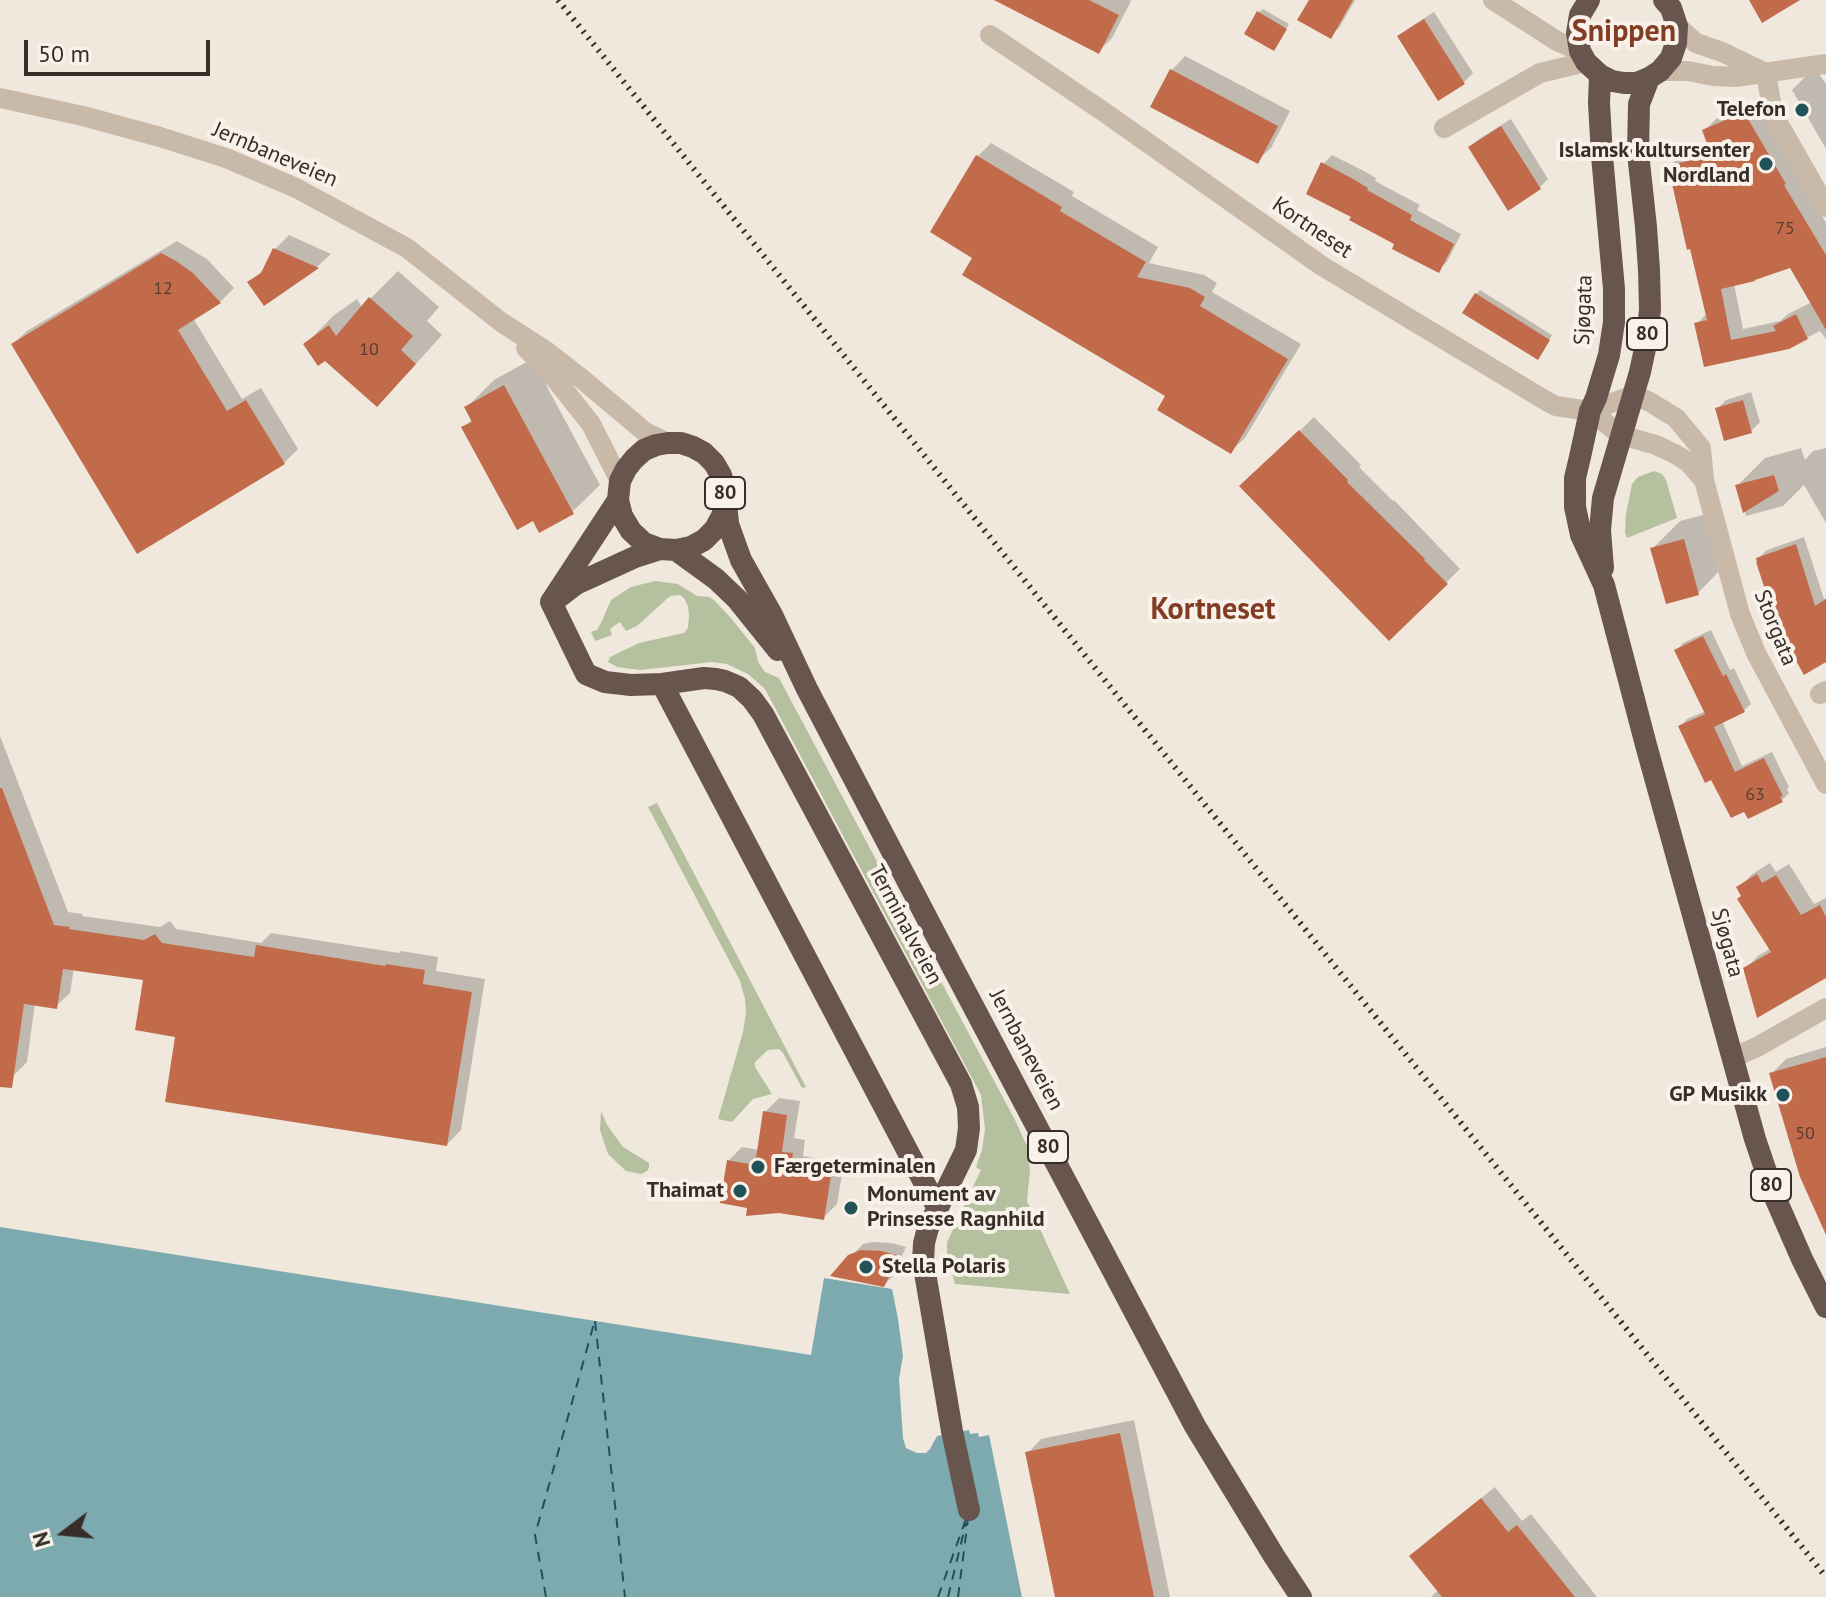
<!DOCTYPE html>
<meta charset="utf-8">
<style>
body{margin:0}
#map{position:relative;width:1826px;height:1597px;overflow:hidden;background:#f1e8dd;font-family:"PT Sans",sans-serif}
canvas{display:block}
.north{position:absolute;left:24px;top:1493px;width:80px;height:80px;-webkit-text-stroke:6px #f9f2ea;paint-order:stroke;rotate:254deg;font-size:22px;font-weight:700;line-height:32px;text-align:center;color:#372e29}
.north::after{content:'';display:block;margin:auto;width:28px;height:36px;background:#372e29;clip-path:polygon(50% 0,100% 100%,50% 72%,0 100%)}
.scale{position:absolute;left:24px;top:40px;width:186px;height:36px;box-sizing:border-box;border:4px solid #372e29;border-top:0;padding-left:10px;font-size:24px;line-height:28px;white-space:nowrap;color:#372e29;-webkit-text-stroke:6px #f9f2ea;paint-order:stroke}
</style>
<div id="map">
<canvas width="1826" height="1597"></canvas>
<div class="north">N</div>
<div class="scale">50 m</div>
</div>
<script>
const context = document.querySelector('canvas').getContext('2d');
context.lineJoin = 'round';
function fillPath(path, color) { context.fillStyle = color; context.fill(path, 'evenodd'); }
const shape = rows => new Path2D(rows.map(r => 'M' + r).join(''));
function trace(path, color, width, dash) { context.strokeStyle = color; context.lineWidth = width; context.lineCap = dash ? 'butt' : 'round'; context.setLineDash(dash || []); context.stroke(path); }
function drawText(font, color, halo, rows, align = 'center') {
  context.font = font + ' "PT Sans",sans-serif'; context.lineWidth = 8; context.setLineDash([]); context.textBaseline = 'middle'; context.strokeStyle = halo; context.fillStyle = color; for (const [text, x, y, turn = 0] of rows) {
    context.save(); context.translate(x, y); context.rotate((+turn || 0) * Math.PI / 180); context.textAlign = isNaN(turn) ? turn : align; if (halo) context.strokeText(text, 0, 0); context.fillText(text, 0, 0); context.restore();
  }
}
fillPath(shape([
 [1654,471,1662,474,1666,480,1677,518,1627,538,1625,533,1626,514,1632,484,1638,477],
 [655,581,678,584,697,596,709,597,714,600,730,617,755,648,758,662,765,672,779,678,1015,1120,1027,1146,1030,1170,1027,1201,1070,1294,955,1284,947,1255,947,1242,981,1170,976,1167,982,1150,985,1129,981,1095,765,689,748,674,727,664,712,662,640,670,617,667,608,662,610,657,639,643,684,633,688,628,689,616,688,606,684,598,680,595,670,596,637,626,626,631,620,622,610,629,612,635,595,641,591,632,597,630,601,623,611,600,631,587],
 [657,803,806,1087,802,1088,783,1053,779,1049,768,1050,755,1062,755,1067,772,1094,753,1099,732,1122,718,1119,743,1032,746,1012,745,999,740,981,648,807],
 [601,1111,607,1125,623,1147,649,1163,649,1168,647,1171,641,1174,626,1171,608,1154,600,1130]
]), '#b4c09e');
fillPath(shape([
 [0,1227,811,1355,824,1278,892,1289,898,1319,903,1356,899,1379,903,1438,906,1448,917,1453,926,1453,930,1449,937,1436,969,1430,970,1434,978,1433,979,1437,989,1435,1022,1597,0,1597]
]), '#7daaae');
fillPath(shape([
 [999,0,1129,0,1131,1,1112,38,1099,51],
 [1311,0,1355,0,1339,28,1330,36],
 [1263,9,1289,24,1277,45,1259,12],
 [1434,12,1473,73,1464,82,1400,37,1409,28],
 [1185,56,1290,111,1271,148,1257,161,1172,70],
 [1816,70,1826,84,1826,149,1792,90,1806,76],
 [1757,102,1826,223,1826,339,1820,331,1788,347,1705,364,1697,324,1707,313,1670,166,1682,154,1711,147,1705,130,1717,118],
 [1791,265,1812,302,1788,314,1780,321,1743,329,1734,284],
 [1511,119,1548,179,1539,188,1470,147,1479,139],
 [991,143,1074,192,1072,196,1158,247,1149,263,1204,275,1217,283,1212,292,1301,344,1245,438,1231,451,1168,396,975,257,977,157],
 [1332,155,1364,171,1376,178,1375,181,1420,205,1417,210,1461,234,1447,262,1438,270,1354,216,1323,164],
 [289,235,331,254,318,266,264,303,250,283,266,267,275,249],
 [177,241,207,259,234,288,220,302,193,318,242,399,261,388,298,449,284,463,13,344,27,331],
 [398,271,439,307,427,321,442,335,404,377,377,404,306,344,333,316,357,299,362,307],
 [1480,290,1552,335,1542,353,1476,294],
 [532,359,600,485,572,512,464,427,472,419,466,408,494,380],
 [1751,392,1760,422,1751,431,1717,409,1726,400],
 [1314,417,1361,465,1359,467,1393,501,1394,500,1460,569,1390,638,1256,473],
 [1801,448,1805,460,1813,451,1826,448,1826,523,1804,485,1783,506,1746,516,1737,486,1765,458],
 [1711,513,1725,565,1698,593,1652,549,1680,521],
 [1804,537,1824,599,1826,598,1826,660,1758,558,1767,550],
 [1711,630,1730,670,1734,668,1751,704,1743,711,1722,721,1742,766,1772,752,1789,787,1787,789,1789,793,1781,801,1749,816,1680,726,1687,719,1706,711,1676,651,1683,643],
 [0,736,68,912,83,914,82,916,160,927,170,921,176,929,261,943,271,933,399,953,401,951,438,957,436,971,485,979,461,1130,447,1144,177,1035,145,979,74,968,70,993,56,1006,35,1003,27,1062,13,1076,0,1074],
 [1770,863,1776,872,1789,864,1814,904,1826,898,1826,976,1745,969,1758,956,1771,948,1739,888,1751,875],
 [1826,1047,1826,1231,1771,1074,1786,1059],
 [779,1098,800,1101,794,1138,805,1140,803,1156,844,1163,837,1204,823,1218,749,1206,728,1161,742,1147,759,1150,765,1112],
 [872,1242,892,1243,906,1247,893,1276,884,1285,853,1254,863,1244],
 [1134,1420,1170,1597,1057,1597,1028,1453,1041,1439],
 [1495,1487,1522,1521,1531,1514,1597,1597,1431,1597,1438,1590,1424,1544]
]), '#0003');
trace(shape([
 [595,1321,625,1597],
 [546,1597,535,1535,595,1320],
 [938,1597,966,1519],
 [948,1597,966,1523],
 [958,1597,968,1519]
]), '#205257', 2, [10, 8]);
fillPath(shape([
 [994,0,1089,0,1119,15,1099,54],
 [1309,0,1353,0,1331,39,1297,20],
 [1749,0,1800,0,1762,23],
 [1257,11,1287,29,1274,51,1244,34],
 [1424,19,1465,84,1438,101,1397,36],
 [1170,69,1278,126,1258,164,1150,107],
 [1744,112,1786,184,1784,185,1826,255,1826,330,1790,268,1755,280,1755,281,1721,289,1731,340,1776,331,1773,326,1796,314,1808,339,1789,349,1704,367,1694,323,1707,320,1690,249,1687,250,1668,166,1711,155,1702,130],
 [1501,126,1541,189,1508,211,1468,147],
 [976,155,1062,207,1060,211,1146,262,1137,277,1190,288,1205,297,1200,306,1288,359,1231,454,1157,410,1165,396,962,275,972,258,930,232],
 [1321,162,1355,180,1368,188,1367,190,1412,215,1410,220,1454,244,1439,273,1392,249,1394,244,1349,220,1351,217,1306,194],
 [273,248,319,268,264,306,247,282,261,273],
 [161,253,176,261,193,273,221,303,178,330,227,411,246,400,285,464,137,554,11,344],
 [1475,293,1550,340,1538,360,1462,313],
 [369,297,413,336,401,350,416,364,377,407,325,361,318,366,303,344,329,325,336,336],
 [504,385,574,514,539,533,533,521,517,530,461,427,472,422,464,407],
 [1743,400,1752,433,1724,441,1715,408],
 [1299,430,1348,480,1347,482,1425,559,1424,560,1448,584,1389,641,1239,486],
 [1774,475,1779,491,1743,513,1735,485],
 [1684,539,1699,595,1666,604,1650,548],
 [1796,544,1815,606,1826,599,1826,662,1804,675,1778,629,1756,562,1757,562,1756,558],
 [1703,636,1723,676,1726,674,1745,712,1714,727,1735,772,1764,758,1783,796,1780,797,1783,802,1748,819,1744,812,1731,818,1711,780,1705,783,1678,726,1705,714,1674,650],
 [0,788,2,788,54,925,70,927,69,929,144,940,155,934,162,943,254,957,256,945,385,966,386,964,425,970,423,984,472,992,447,1146,165,1102,175,1037,135,1030,143,980,63,969,57,1009,24,1004,12,1088,0,1087],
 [1757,874,1762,883,1776,875,1801,915,1820,905,1826,917,1826,978,1757,1018,1743,968,1771,952,1737,899,1741,896,1736,887],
 [1826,1057,1826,1235,1800,1177,1769,1073],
 [763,1111,787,1115,782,1152,793,1153,790,1170,831,1176,824,1220,779,1213,746,1216,747,1208,720,1203,727,1160,755,1165],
 [861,1250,882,1251,899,1256,884,1287,830,1276,848,1255],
 [1120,1433,1154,1597,1055,1597,1025,1452],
 [1481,1498,1508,1532,1517,1525,1575,1597,1442,1597,1409,1556]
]), '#c26b4b');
trace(shape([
 [1677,26,1696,43,1722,52,1766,73],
 [990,35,1104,112,1322,266,1548,402,1556,406,1590,411,1621,435,1656,445,1675,454,1688,462,1704,480],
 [1660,71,1688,71,1713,76,1736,77,1826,64],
 [1766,73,1773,114,1826,207],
 [1444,128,1540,73,1586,62],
 [1590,411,1633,395,1650,402,1676,418,1701,448,1704,480,1740,614,1756,653,1826,784],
 [1820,694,1826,691],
 [1732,1058,1757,1047,1826,1008]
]), '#c9b9a9', 20);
trace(shape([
 [1493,0,1557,41,1580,51],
 [0,98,83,116,160,137,226,158,296,188,407,248,501,322,546,351,582,379,645,432,668,443],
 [526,348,557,381,591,424,620,481]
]), '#c9b9a9', 20);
trace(shape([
 [1589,0,1580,15,1577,33,1580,51,1586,62,1600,75,1612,81,1624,83,1637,83,1649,78,1660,71,1671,58,1676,43,1677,26,1671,8,1664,0],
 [1600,75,1599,103,1602,156,1614,289,1614,322,1609,355,1596,398,1590,411,1580,457,1575,478,1575,507,1581,535,1604,585,1646,745,1755,1139,1774,1195,1802,1259,1826,1307],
 [726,502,728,524,741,560,772,615,807,689,953,968,1195,1426,1274,1556,1301,1597],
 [676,550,716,579,737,599,778,650],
 [1603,568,1600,530,1603,498,1640,372,1646,344,1650,310,1649,270,1646,227,1638,153,1639,104,1649,78],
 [559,597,576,584,635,557,660,549],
 [551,602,586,674,605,682,631,685,662,684,704,678,716,679,725,681,739,687,752,699,763,714,961,1084,968,1107,969,1128,966,1150,928,1228,924,1243,923,1261,952,1431,969,1510],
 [551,602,618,500,620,481,626,469,634,459,644,450,656,445,668,443,681,443,693,447,704,453,714,463,721,475,725,488,726,502,722,516,715,529,704,540,691,547,676,550,660,549,644,543,631,531,622,516,618,500],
 [662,684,937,1207]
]), '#68564e', 22);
trace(shape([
 [558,0,1826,1577]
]), '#372e29', 6, [2, 6]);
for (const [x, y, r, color] of [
 [1802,110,8,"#205257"],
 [1766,164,8,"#205257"],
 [1783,1095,8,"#205257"],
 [758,1167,8,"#205257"],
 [740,1191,8,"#205257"],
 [851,1208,8,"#205257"],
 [866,1267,8,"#205257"]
]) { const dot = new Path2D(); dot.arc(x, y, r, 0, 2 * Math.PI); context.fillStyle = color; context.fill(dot); trace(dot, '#f9f2ea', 3); }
drawText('18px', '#5a3d32', null, [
 ["75",1785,229],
 ["12",163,289],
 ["10",369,350],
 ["63",1755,795],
 ["50",1805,1134]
]);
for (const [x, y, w] of [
 [1647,334,40],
 [725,493,40],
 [1048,1147,40],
 [1771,1185,40]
]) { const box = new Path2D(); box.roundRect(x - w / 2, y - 16, w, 32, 6); context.fillStyle = '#f9f2ea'; context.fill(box); trace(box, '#372e29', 2); }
drawText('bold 20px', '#372e29', null, [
 ["80",1647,334],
 ["80",725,493],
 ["80",1048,1147],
 ["80",1771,1185]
]);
drawText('bold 22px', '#372e29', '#f9f2ea', [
 ["Telefon",1786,110],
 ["Islamsk kultursenter",1750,151],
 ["Nordland",1750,176],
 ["GP Musikk",1767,1095],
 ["Færgeterminalen",774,1167,"left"],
 ["Thaimat",724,1191],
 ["Monument av",867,1195,"left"],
 ["Prinsesse Ragnhild",867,1220,"left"],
 ["Stella Polaris",882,1267,"left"]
], 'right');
drawText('22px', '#372e29', '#f9f2ea', [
 ["Jernbaneveien",275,155,23],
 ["Kortneset",1312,228,34],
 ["Sjøgata",1584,310,-88],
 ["Storgata",1775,628,68],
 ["Terminalveien",905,925,62],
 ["Sjøgata",1727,943,75],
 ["Jernbaneveien",1026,1050,62]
]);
drawText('bold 30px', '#833d25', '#f9f2ea', [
 ["Snippen",1624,32],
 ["Kortneset",1213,610]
]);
</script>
